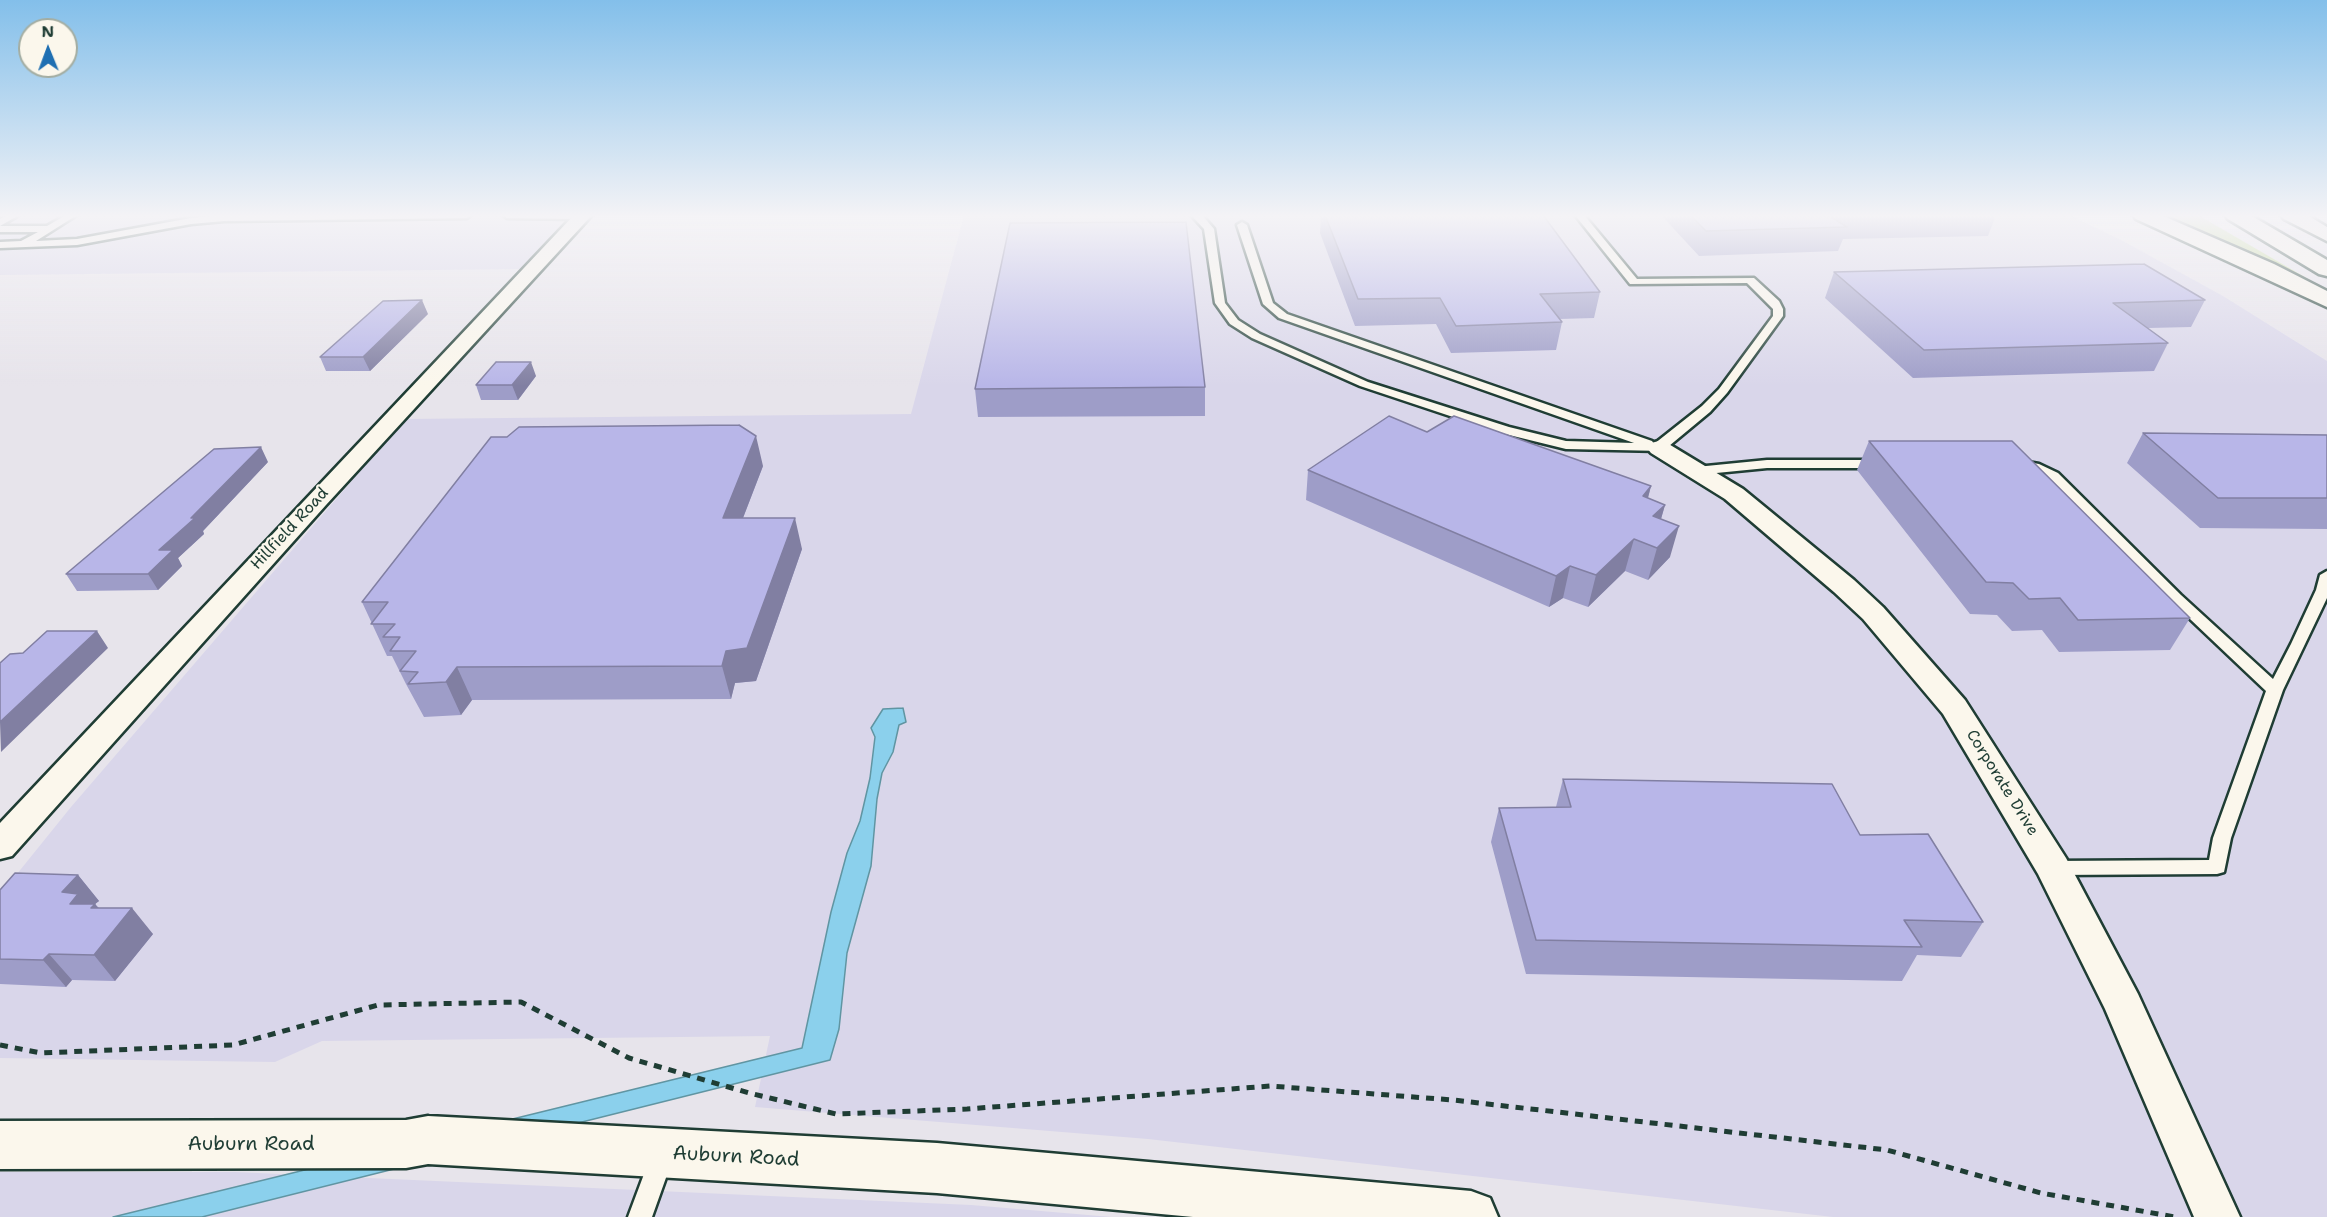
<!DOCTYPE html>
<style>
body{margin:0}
#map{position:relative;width:2327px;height:1217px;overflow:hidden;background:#e7e4eb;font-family:"Shantell Sans",sans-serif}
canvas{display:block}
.north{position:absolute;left:18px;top:18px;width:60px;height:60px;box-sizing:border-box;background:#fbf7ec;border:2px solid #a3ada2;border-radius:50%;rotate:359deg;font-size:16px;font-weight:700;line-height:24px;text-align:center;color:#1f3d34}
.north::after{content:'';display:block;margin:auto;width:21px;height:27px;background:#1f6fb2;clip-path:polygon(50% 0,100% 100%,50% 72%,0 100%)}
</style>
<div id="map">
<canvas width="2327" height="1217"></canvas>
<div class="north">N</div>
</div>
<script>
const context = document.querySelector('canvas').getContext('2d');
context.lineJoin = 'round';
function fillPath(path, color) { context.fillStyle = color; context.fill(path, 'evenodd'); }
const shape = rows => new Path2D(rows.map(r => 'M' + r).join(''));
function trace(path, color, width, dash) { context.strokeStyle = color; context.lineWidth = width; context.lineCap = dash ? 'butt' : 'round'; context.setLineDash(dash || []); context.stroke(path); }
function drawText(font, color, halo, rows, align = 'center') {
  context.font = font + ' "Shantell Sans",sans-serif'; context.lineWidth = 4.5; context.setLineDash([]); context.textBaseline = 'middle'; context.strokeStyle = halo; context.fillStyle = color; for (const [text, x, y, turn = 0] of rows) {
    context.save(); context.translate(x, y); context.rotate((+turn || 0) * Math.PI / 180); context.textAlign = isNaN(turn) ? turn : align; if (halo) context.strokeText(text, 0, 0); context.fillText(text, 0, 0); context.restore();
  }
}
fillPath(shape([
 [0,215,577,215,526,269,0,275],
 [964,215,2069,215,2123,241,2223,296,2327,361,2327,1217,1833,1217,1148,1139,755,1107,770,1036,322,1041,275,1062,0,1058,0,895,71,807,405,419,911,414],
 [0,1172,235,1172,971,1205,1111,1217,0,1217]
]), '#d9d6ea');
fillPath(shape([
 [2155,215,2198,215,2327,290,2327,293]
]), '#c1db92');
const water = shape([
 [903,708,906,722,899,725,893,752,882,773,877,799,871,866,847,953,839,1029,830,1060,202,1217,113,1217,802,1048,831,912,847,853,860,821,870,778,875,737,871,728,883,709,903,708]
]);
fillPath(water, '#8bd0ec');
trace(water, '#6095a2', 1.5);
const service = shape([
 [7,215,19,215,0,226,0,219,7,215],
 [66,215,77,215,36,241,77,239,191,218,222,215,471,215,467,218,224,221,191,224,77,245,0,248,0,242,21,241,38,232,0,232,0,226,47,226,66,215],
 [503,215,587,215,588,216,583,219,507,218,503,215],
 [1191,215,1202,215,1214,229,1225,303,1238,320,1260,334,1368,382,1509,427,1566,441,1634,443,1279,318,1263,304,1237,225,1242,222,1247,225,1273,303,1287,314,1652,441,1654,444,1702,406,1719,389,1773,316,1773,309,1747,283,1630,284,1575,215,1584,215,1637,279,1754,278,1779,301,1783,309,1783,316,1727,393,1710,412,1663,451,1566,449,1501,433,1360,386,1252,338,1230,324,1215,303,1204,229,1191,215],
 [1767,460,1879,460,1885,464,1879,468,1767,468,1696,475,1690,471,1696,467,1767,460],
 [2022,461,2039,464,2058,473,2181,595,2273,679,2291,644,2316,590,2320,575,2327,571,2327,598,2283,690,2231,838,2224,872,2217,874,2053,875,2046,873,2044,868,2046,863,2053,861,2209,860,2213,838,2266,691,2171,601,2048,479,2031,470,2017,468,2016,465,2017,462,2022,461],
 [661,1147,669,1150,673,1158,652,1217,628,1217,653,1150,661,1147]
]);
const minor = shape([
 [574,215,592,215,326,505,12,856,0,859,0,823,574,215],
 [1659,441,1667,443,1743,489,1854,580,1883,607,1965,700,2066,858,2138,994,2240,1217,2194,1217,2105,1009,2038,874,1943,714,1863,619,1834,592,1725,499,1651,453,1647,448,1651,443,1659,441]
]);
const secondary = shape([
 [428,1116,937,1143,1471,1191,1490,1198,1498,1217,1193,1217,937,1193,428,1164,406,1168,0,1169,0,1121,406,1120,428,1116]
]);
const motorway = shape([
 [2133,215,2161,215,2274,264,2327,291,2327,307,2136,219,2133,215],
 [2225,215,2250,215,2327,260,2327,276,2319,274,2228,219,2225,215],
 [2281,215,2307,215,2327,227,2327,241,2284,219,2281,215]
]);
trace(service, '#1f3d34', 5);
trace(minor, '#1f3d34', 5);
trace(secondary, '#1f3d34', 5);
trace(motorway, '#1f3d34', 5);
trace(shape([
 [0,1045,41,1053,233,1045,378,1005,521,1002,629,1058,749,1093,836,1114,967,1109,1270,1086,1453,1100,1887,1150,2041,1193,2175,1217]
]), '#1f3d34', 5, [8, 7]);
fillPath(service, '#fbf7ec');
fillPath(minor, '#fbf7ec');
fillPath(secondary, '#fbf7ec');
fillPath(motorway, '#fbf7ec');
fillPath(shape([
 [1321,215,1543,215,1600,292,1594,318,1559,319,1562,322,1556,350,1451,353,1436,324,1355,326,1320,233],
 [1661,215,1996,215,1988,236,1843,239,1838,251,1699,256],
 [1834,272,2205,300,2191,327,2148,328,2168,343,2154,371,1913,378,1825,298],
 [428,314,370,371,326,371,320,357],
 [536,376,518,400,481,400,476,385],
 [1205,387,1205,416,978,417,975,389],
 [1427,432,1651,486,1648,498,1665,505,1661,519,1670,557,1648,580,1625,571,1588,607,1563,598,1549,607,1306,500,1308,470],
 [2143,433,2327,435,2327,529,2200,528,2127,463],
 [1869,441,2190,618,2170,650,2059,652,2042,630,2012,631,1997,615,1970,614,1857,470],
 [268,462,203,531,204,534,178,558,182,566,158,590,77,591,66,574],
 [763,466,743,518,802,549,756,681,735,683,731,699,472,700,461,715,424,717,406,684,392,656,387,656,362,602],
 [1563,779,1983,922,1961,957,1917,955,1902,981,1526,974,1491,842,1499,808,1556,807],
 [78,875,99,901,95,904,99,908,153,934,115,981,72,980,66,987,0,984,0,890]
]), '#9e9dc8');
fillPath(shape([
 [422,300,428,314,370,371,363,357],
 [531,362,536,376,518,400,512,385],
 [756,436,763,466,731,549,723,518],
 [261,447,268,462,203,531,204,534,178,558,182,566,158,590,148,574,159,550],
 [1651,486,1643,516,1643,496],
 [1665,505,1656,536,1653,516],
 [795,518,802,549,756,681,735,683,731,699,722,666,726,651],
 [1679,526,1670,557,1648,580,1657,548],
 [1634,539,1625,571,1588,607,1596,575],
 [1570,566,1563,598,1549,607,1556,576],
 [97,631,108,648,1,752,0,722],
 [457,667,472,700,461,715,446,682],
 [78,875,99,901,95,904,115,929,132,908,153,934,115,981,94,955,92,930,62,892],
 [49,954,72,980,66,987,43,960]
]), '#817fa2');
const building = shape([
 [1325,215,1543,215,1600,292,1540,294,1562,322,1456,326,1440,298,1358,299,1325,215],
 [1690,215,1828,215,1847,227,1706,231,1690,215],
 [1186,222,1205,387,975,389,1010,223,1186,222],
 [2144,264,2205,300,2113,303,2168,343,1924,350,1834,272,2144,264],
 [422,300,363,357,320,357,383,301,422,300],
 [496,362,531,362,512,385,476,385,496,362],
 [1389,416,1427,432,1454,416,1651,486,1643,496,1665,505,1653,516,1679,526,1657,548,1634,539,1596,575,1570,566,1556,576,1308,470,1389,416],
 [739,425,756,436,723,518,795,518,747,648,726,651,722,666,457,667,446,682,408,684,418,672,400,671,416,651,390,651,400,637,383,637,395,624,371,624,388,602,362,602,491,437,507,437,519,427,739,425],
 [2143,433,2327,435,2327,498,2218,498,2143,433],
 [1869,441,2012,441,2190,618,2078,620,2060,598,2029,599,2013,583,1986,582,1869,441],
 [261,447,191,518,195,518,159,550,173,550,148,574,66,574,214,449,261,447],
 [47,631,97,631,0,722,0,663,10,654,23,653,47,631],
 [1563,779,1832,784,1860,835,1928,834,1983,922,1904,920,1922,947,1536,940,1499,808,1571,807,1563,779],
 [15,873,78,875,62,892,78,894,70,904,95,904,91,908,132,908,94,955,49,954,43,960,0,959,0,890,15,873]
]);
fillPath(building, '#b8b6e8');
trace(building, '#817fa2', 1.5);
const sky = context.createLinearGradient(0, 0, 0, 386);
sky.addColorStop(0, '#83bfea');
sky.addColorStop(0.56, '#f4f3f6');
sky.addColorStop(1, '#f4f3f600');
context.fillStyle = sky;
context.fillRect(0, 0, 2327, 386);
drawText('16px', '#1f3d34', '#fbf7ec', [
 ["Hillfield Road",290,529,-47],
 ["Corporate Drive",2002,783,58]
]);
drawText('20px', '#1f3d34', '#fbf7ec', [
 ["Auburn Road",251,1145],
 ["Auburn Road",736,1157,3]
]);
</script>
